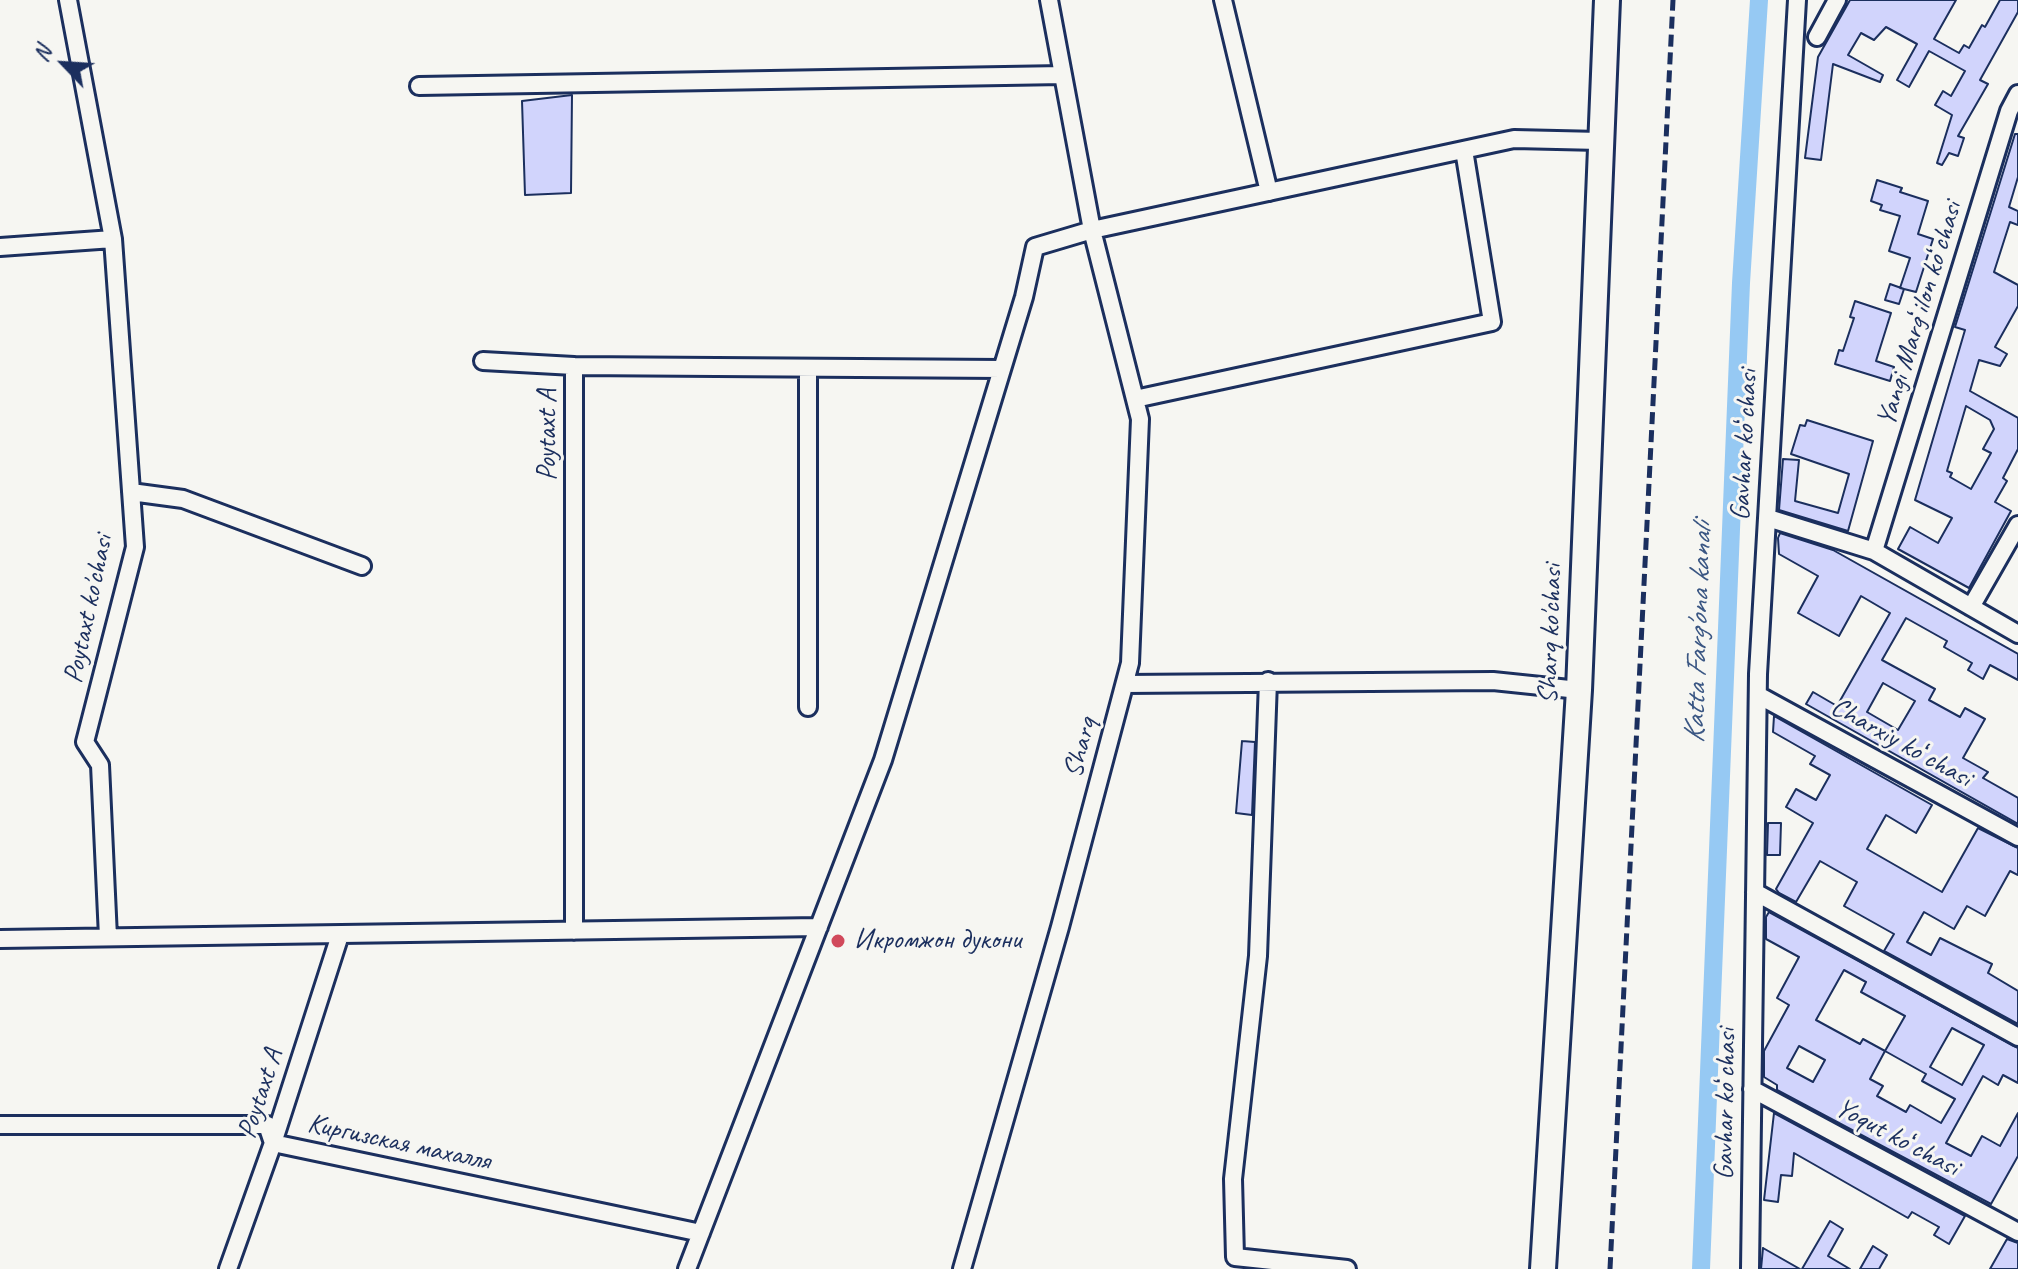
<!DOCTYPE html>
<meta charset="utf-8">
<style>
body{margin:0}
#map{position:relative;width:2018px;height:1269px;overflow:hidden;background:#f6f6f2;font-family:Caveat,sans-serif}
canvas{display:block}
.north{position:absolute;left:24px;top:24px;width:80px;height:80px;-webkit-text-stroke:6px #f6f6f2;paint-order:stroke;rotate:295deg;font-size:22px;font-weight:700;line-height:32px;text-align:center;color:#1b2f5e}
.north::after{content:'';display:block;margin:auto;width:28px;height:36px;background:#1b2f5e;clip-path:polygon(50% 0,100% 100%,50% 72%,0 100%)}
</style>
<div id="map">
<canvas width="2018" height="1269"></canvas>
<div class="north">N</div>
</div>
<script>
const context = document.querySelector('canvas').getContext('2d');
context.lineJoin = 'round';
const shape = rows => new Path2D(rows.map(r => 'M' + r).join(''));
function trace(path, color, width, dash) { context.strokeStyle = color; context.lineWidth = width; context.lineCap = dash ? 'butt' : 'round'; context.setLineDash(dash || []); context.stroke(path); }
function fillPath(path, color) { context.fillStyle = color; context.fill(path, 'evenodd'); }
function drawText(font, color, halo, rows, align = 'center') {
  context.font = font + ' Caveat,sans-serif'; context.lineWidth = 6; context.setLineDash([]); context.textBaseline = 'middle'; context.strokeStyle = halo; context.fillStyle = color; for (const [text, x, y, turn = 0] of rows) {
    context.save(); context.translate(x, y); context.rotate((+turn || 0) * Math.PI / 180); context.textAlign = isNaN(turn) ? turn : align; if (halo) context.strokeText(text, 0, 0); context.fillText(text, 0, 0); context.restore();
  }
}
trace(shape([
 [1701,1269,1741,283,1759,0]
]), '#96c9f3', 18);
const building = shape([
 [1850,0,1956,0,1934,39,1959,53,1964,45,1969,48,1982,25,1985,27,2000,0,2018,0,2018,12,1980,80,1988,84,1958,136,1964,138,1958,156,1949,153,1942,165,1937,163,1952,115,1935,105,1943,91,1951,96,1965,71,1929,51,1909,87,1897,80,1917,44,1886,27,1874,40,1861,33,1848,55,1883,75,1880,82,1833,64,1821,160,1805,158,1818,57,1850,0],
 [572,95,571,193,525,195,522,101,572,95],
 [2015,134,2018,134,2018,177,2009,207,2018,211,2018,225,2010,222,1994,272,2018,285,2018,306,1995,347,2007,354,2000,366,1979,360,1970,391,2018,418,2018,449,2003,478,2007,481,1995,502,2011,511,1969,588,1898,549,1910,527,1938,543,1952,518,1915,500,1965,330,1955,327,2015,134],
 [1966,406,1990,420,1994,429,1983,449,1991,453,1971,489,1950,477,1952,473,1947,471,1966,406],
 [1877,180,1902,188,1900,192,1928,201,1918,234,1933,239,1916,292,1900,288,1910,258,1889,251,1900,216,1880,210,1882,205,1871,201,1877,180],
 [1890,284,1904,289,1899,304,1885,300,1890,284],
 [1855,301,1891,313,1876,361,1894,367,1890,381,1835,364,1839,350,1843,351,1854,318,1850,317,1855,301],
 [1807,420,1873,441,1848,531,1779,510,1783,459,1799,460,1795,501,1838,513,1849,474,1791,454,1800,425,1805,426,1807,420],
 [1780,533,1833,550,2018,654,2018,680,1990,665,1983,679,1968,670,1972,663,1944,647,1947,641,1906,618,1882,660,1935,689,1929,700,1960,717,1965,708,1985,719,1963,758,1988,772,1983,778,2018,798,2018,824,1806,704,1813,692,1837,706,1890,613,1861,596,1839,636,1798,613,1818,576,1779,554,1778,538,1780,533],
 [1883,683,1915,701,1898,730,1867,712,1883,683],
 [1774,716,1932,805,1916,833,1886,815,1867,849,1942,892,1978,828,2018,848,2018,875,2010,871,1985,916,1967,906,1954,929,1924,912,1907,942,1931,955,1940,938,1992,964,1988,973,2018,991,2018,1024,1884,951,1894,934,1844,906,1857,882,1820,861,1796,902,1779,893,1776,889,1813,823,1786,807,1796,789,1816,800,1830,775,1810,764,1815,756,1773,732,1774,716],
 [1242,741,1255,742,1252,815,1236,813,1242,741],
 [1768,823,1781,823,1780,855,1767,855,1768,823],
 [1769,912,2018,1048,2018,1083,2003,1075,1998,1085,1983,1076,1946,1143,1971,1156,1982,1136,2000,1146,2018,1113,2018,1156,1991,1204,1777,1090,1777,1085,1764,1077,1764,1051,1789,1005,1777,998,1799,957,1766,939,1766,917,1769,912],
 [1844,970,1866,982,1861,992,1905,1016,1885,1051,1863,1039,1860,1044,1816,1020,1844,970],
 [1952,1028,1984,1045,1962,1085,1930,1067,1952,1028],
 [1799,1046,1825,1060,1813,1082,1787,1068,1799,1046],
 [1885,1051,1926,1074,1922,1081,1955,1099,1941,1123,1910,1105,1906,1112,1877,1096,1883,1086,1870,1079,1885,1051],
 [1774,1113,1965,1216,1949,1244,1934,1235,1939,1227,1912,1212,1908,1218,1794,1153,1792,1176,1781,1175,1778,1202,1764,1200,1774,1113],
 [1830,1221,1843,1229,1828,1256,1850,1269,1802,1269,1830,1221],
 [2007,1239,2018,1243,2018,1269,1990,1269,2007,1239],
 [1873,1246,1887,1255,1879,1269,1860,1269,1873,1246],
 [1763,1248,1800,1269,1761,1269,1763,1248]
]);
fillPath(building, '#d1d4fc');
trace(building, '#1b2f5e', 2);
const street = shape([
 [68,0,113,239,135,547,85,742,100,765,108,937],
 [1223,0,1269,192],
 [1817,37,1837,0],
 [419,86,1063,75],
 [0,247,113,239],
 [483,361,574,366],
 [1135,399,1492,322,1464,150],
 [131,492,183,499,362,566],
 [1768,518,1874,551,2018,634],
 [1874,551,2009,111,2018,94],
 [1971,607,2018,525],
 [1268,681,1258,956,1233,1179,1235,1257,1347,1269],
 [1125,684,1493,681,1579,690],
 [1758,695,2018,837],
 [808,707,808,368],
 [1755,892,2018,1037],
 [574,931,574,366,1002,369],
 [0,939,819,927],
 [1752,1089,2018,1232],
 [0,1125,267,1125,273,1143,701,1233],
 [228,1269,273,1143,340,935],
 [687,1269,883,760,1024,297,1035,247,1092,230,1049,0],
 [962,1269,1060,927,1130,663,1140,419,1092,230,1514,139,1600,141],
 [1750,1269,1758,674,1797,0]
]);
const secondary = shape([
 [1543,1269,1579,690,1607,0]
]);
trace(street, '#1b2f5e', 22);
trace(secondary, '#1b2f5e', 30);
trace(street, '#f6f6f2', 16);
trace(secondary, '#f6f6f2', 24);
trace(shape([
 [1610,1269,1673,0]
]), '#1b2f5e', 5, [12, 6]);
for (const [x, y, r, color] of [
 [838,941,8,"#d1495b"]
]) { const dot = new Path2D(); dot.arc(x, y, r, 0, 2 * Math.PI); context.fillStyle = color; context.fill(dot); trace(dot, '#f6f6f2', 3); }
drawText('28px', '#1b2f5e', '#f6f6f2', [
 ["Yangi Margʻilon koʻchasi",1920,314,-73],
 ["Poytaxt A",548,435,-90],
 ["Gavhar koʻchasi",1745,445,-87],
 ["Poytaxt ko'chasi",89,609,-78],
 ["Sharq ko'chasi",1551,634,-88],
 ["Charxiy koʻchasi",1901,743,29],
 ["Sharq",1081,748,-75],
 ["Poytaxt A",261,1094,-72],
 ["Gavhar koʻchasi",1726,1104,-89],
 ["Yoqut koʻchasi",1897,1138,28],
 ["Киргизская махалля",399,1143,12]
]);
drawText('28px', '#1b2f5e', '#f6f6f2', [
 ["Икромжон дукони",854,941]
], 'left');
drawText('italic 30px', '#3a5683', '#f6f6f2', [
 ["Katta Farg'ona kanali",1699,633,-88]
]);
</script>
